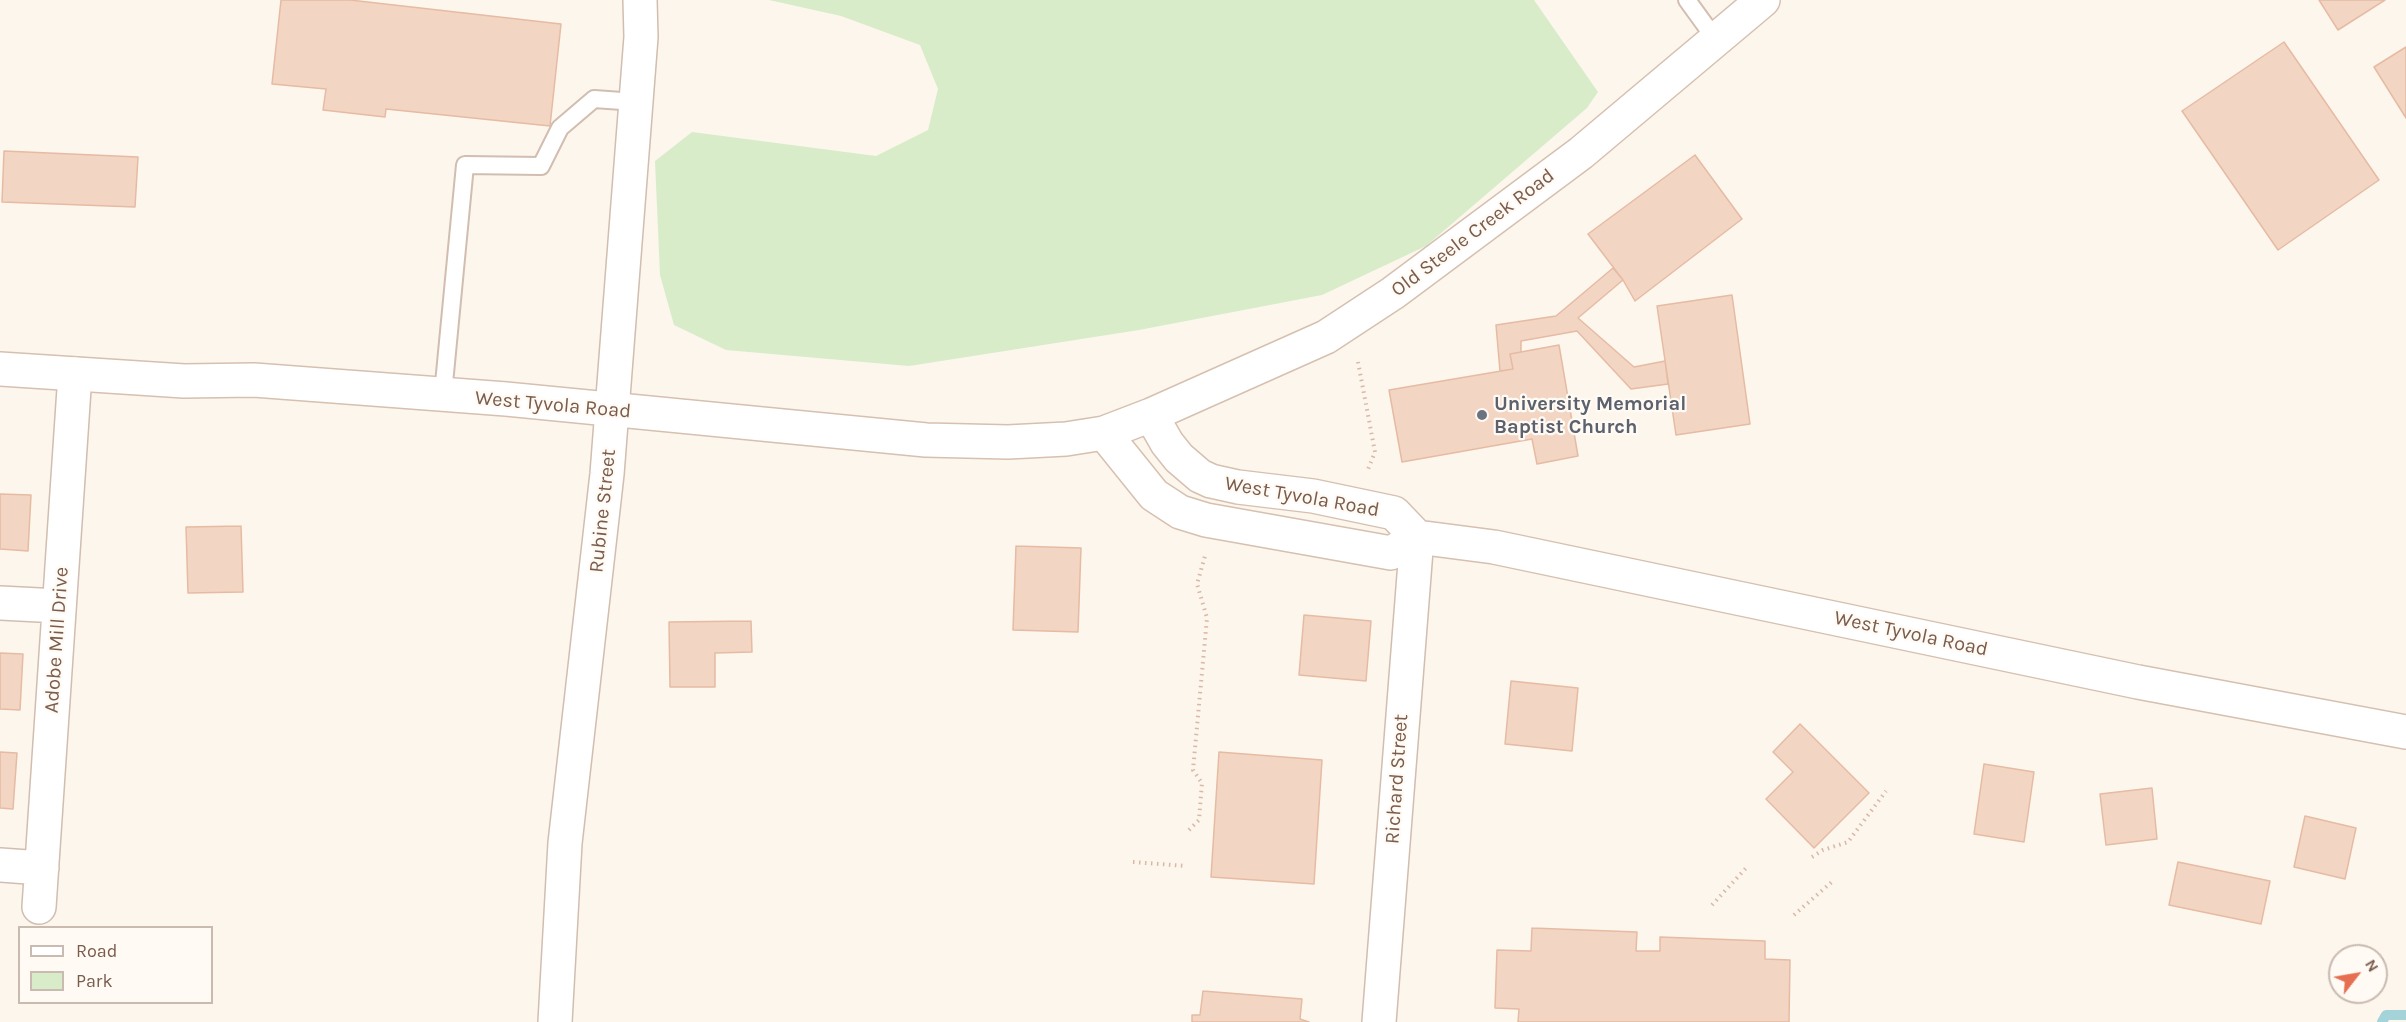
<!DOCTYPE html>
<style>
body{margin:0}
#map{position:relative;width:2406px;height:1022px;overflow:hidden;background:#fdf6ec;font-family:Karla,sans-serif}
canvas{display:block}
.legend{position:absolute;left:18px;top:926px;width:195px;height:78px;box-sizing:border-box;background:#fffaf3;border:2px solid #cabbb1;margin:0;padding:8px 10px;list-style:none;font-size:18px;color:#7a5c4d}
.legend li{display:flex;align-items:center;gap:12px;height:30px}
.legend b{width:30px;border:2px solid #cabbb1}
.north{position:absolute;left:2328px;top:944px;width:60px;height:60px;box-sizing:border-box;background:#fffaf3;border:2px solid #cabbb1;border-radius:50%;rotate:59deg;font-size:16px;font-weight:700;line-height:24px;text-align:center;color:#7a5c4d}
.north::after{content:'';display:block;margin:auto;width:21px;height:27px;background:#e76f51;clip-path:polygon(50% 0,100% 100%,50% 72%,0 100%)}
</style>
<div id="map">
<canvas width="2406" height="1022"></canvas>
<ul class="legend">
<li><b style="height:8px;background:#fff"></b>Road</li>
<li><b style="height:16px;background:#d8ecc9"></b>Park</li>
</ul>
<div class="north">N</div>
</div>
<script>
const context = document.querySelector('canvas').getContext('2d');
context.lineJoin = 'round';
function fillPath(path, color) { context.fillStyle = color; context.fill(path, 'evenodd'); }
const shape = rows => new Path2D(rows.map(r => 'M' + r).join(''));
function trace(path, color, width, dash) { context.strokeStyle = color; context.lineWidth = width; context.lineCap = dash ? 'butt' : 'round'; context.setLineDash(dash || []); context.stroke(path); }
function drawText(font, color, halo, rows, align = 'center') {
  context.font = font + ' Karla,sans-serif'; context.lineWidth = 4.5; context.setLineDash([]); context.textBaseline = 'middle'; context.strokeStyle = halo; context.fillStyle = color; for (const [text, x, y, turn = 0] of rows) {
    context.save(); context.translate(x, y); context.rotate((+turn || 0) * Math.PI / 180); context.textAlign = isNaN(turn) ? turn : align; if (halo) context.strokeText(text, 0, 0); context.fillText(text, 0, 0); context.restore();
  }
}
fillPath(shape([
 [769,0,1534,0,1598,92,1587,108,1426,246,1322,295,1139,330,909,366,726,350,674,325,660,275,655,161,692,132,876,156,928,130,938,89,920,45,841,16]
]), '#d8ecc9');
trace(shape([
 [2382,1022,2386,1015,2406,1015]
]), '#a5d3da', 10);
const building = shape([
 [281,0,350,0,561,24,550,126,386,109,385,117,323,110,326,89,272,84,281,0],
 [2319,0,2385,0,2338,30,2319,0],
 [2284,42,2379,180,2278,250,2182,111,2284,42],
 [2406,47,2406,118,2374,67,2406,47],
 [4,151,138,157,135,207,2,202,4,151],
 [1695,155,1742,219,1635,301,1623,280,1588,234,1695,155],
 [1613,268,1623,280,1578,318,1634,367,1665,361,1668,384,1631,389,1577,331,1521,341,1521,352,1510,354,1513,369,1500,371,1496,325,1556,316,1613,268],
 [1732,295,1750,424,1676,435,1657,306,1732,295],
 [1559,345,1578,456,1537,464,1532,439,1402,462,1389,390,1513,369,1510,354,1559,345],
 [0,494,31,495,28,551,0,549,0,494],
 [241,526,243,592,188,593,186,527,241,526],
 [1016,546,1081,548,1078,632,1013,630,1016,546],
 [1304,615,1371,621,1366,681,1299,675,1304,615],
 [751,621,752,652,715,653,715,687,670,687,669,622,751,621],
 [0,653,23,654,20,710,0,709,0,653],
 [1511,681,1578,688,1572,751,1505,744,1511,681],
 [1800,724,1869,793,1814,848,1766,799,1793,772,1773,752,1800,724],
 [0,752,17,753,13,809,0,808,0,752],
 [1219,752,1322,760,1314,884,1211,877,1219,752],
 [1984,764,2034,772,2024,842,1974,834,1984,764],
 [2152,788,2157,839,2106,845,2100,794,2152,788],
 [2305,816,2356,828,2345,879,2294,867,2305,816],
 [2178,862,2270,881,2261,924,2169,905,2178,862],
 [1532,928,1637,932,1636,951,1660,951,1660,937,1765,941,1765,959,1790,960,1789,1022,1518,1022,1519,1009,1495,1008,1497,950,1531,951,1532,928],
 [1203,991,1302,999,1300,1019,1309,1022,1192,1022,1192,1015,1200,1015,1203,991]
]);
fillPath(building, '#f3d5c3');
trace(building, '#e6bba3', 1.5);
const lane = shape([
 [1687,0,1716,40],
 [443,394,465,165,541,166,560,128,594,99,636,102]
]);
const street = shape([
 [0,603,59,606],
 [0,865,42,868],
 [39,907,75,374],
 [555,1022,565,843,607,474,641,37,640,0],
 [1379,1022,1417,537]
]);
const secondary = shape([
 [0,369,184,381,254,380,506,399,926,440,1008,442,1066,439,1104,433,1151,415,1326,337,1393,293,1581,153,1763,0],
 [1151,415,1167,443,1179,458,1200,476,1211,481,1238,487,1313,496,1394,513,1417,537,1494,547,2138,682,2406,732],
 [1104,433,1154,495,1180,512,1206,520,1391,553,1417,537]
]);
trace(lane, '#d1beb0', 20);
trace(street, '#d1beb0', 36);
trace(secondary, '#d6c0b0', 36);
trace(shape([
 [1358,362,1375,452,1367,472],
 [1189,830,1199,820,1202,783,1193,770,1207,618,1197,584,1205,556],
 [1812,857,1823,850,1848,842,1886,791],
 [1133,862,1186,866],
 [1712,905,1747,867],
 [1794,915,1834,880]
]), '#d9b8a5', 4, [1.5, 4.5]);
trace(lane, '#fff', 16);
trace(street, '#fff', 33);
trace(secondary, '#fff', 33);
for (const [x, y, r, color] of [
 [1482,415,6,"#6b7280"]
]) { const dot = new Path2D(); dot.arc(x, y, r, 0, 2 * Math.PI); context.fillStyle = color; context.fill(dot); trace(dot, '#fffaf3', 2); }
drawText('20px', '#7a5c4d', '#fffaf3', [
 ["Old Steele Creek Road",1473,233,-37],
 ["West Tyvola Road",553,405,5],
 ["West Tyvola Road",1302,497,10],
 ["Rubine Street",603,511,-84],
 ["West Tyvola Road",1911,634,12],
 ["Adobe Mill Drive",57,640,-86],
 ["Richard Street",1397,779,-86]
]);
drawText('bold 20px', '#5b616d', '#fffaf3', [
 ["University Memorial",1494,404],
 ["Baptist Church",1494,427]
], 'left');
</script>
